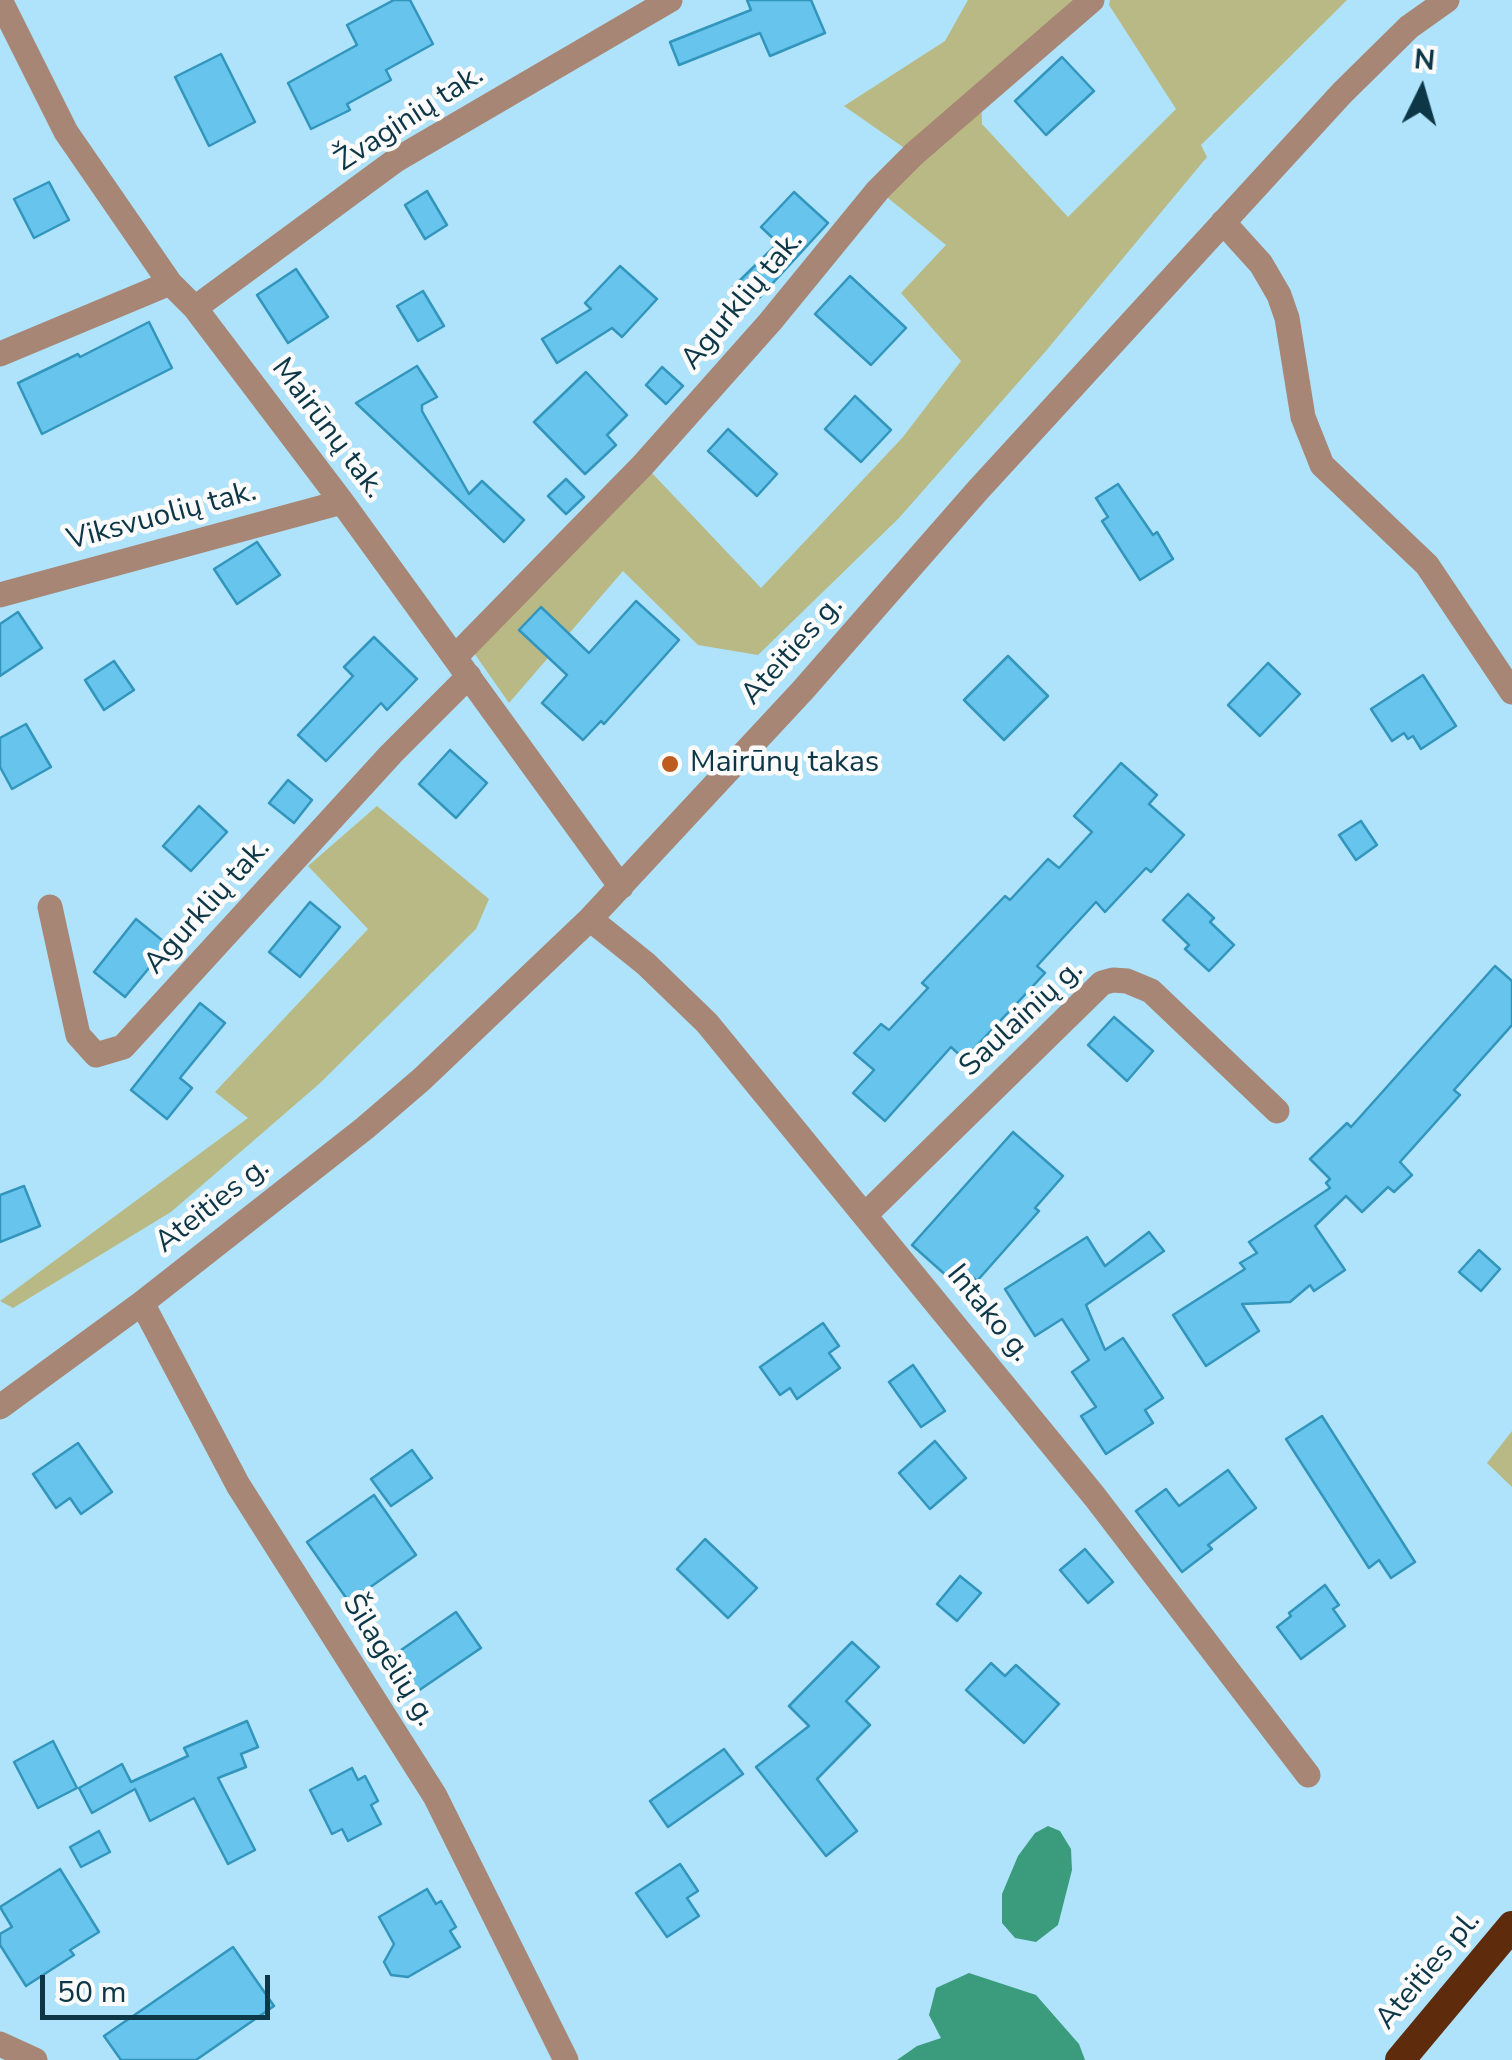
<!DOCTYPE html>
<meta charset="utf-8">
<style>
body{margin:0}
#map{position:relative;width:1512px;height:2060px;overflow:hidden;background:#aee3fb;font-family:"Nunito Sans",sans-serif}
canvas{display:block}
.north{position:absolute;left:1372px;top:40px;width:100px;height:100px;-webkit-text-stroke:8px #fbfbfb;paint-order:stroke;rotate:5deg;font-size:28px;font-weight:700;line-height:40px;text-align:center;color:#0d3747}
.north::after{content:'';display:block;margin:auto;width:35px;height:45px;background:#0d3747;clip-path:polygon(50% 0,100% 100%,50% 72%,0 100%)}
.scale{position:absolute;left:40px;top:1975px;width:230px;height:45px;box-sizing:border-box;border:5px solid #0d3747;border-top:0;padding-left:12px;font-size:30px;line-height:35px;white-space:nowrap;color:#0d3747;-webkit-text-stroke:8px #fbfbfb;paint-order:stroke}
</style>
<div id="map">
<canvas width="1512" height="2060"></canvas>
<div class="north">N</div>
<div class="scale">50 m</div>
</div>
<script>
const context = document.querySelector('canvas').getContext('2d');
context.lineJoin = 'round';
function fillPath(path, color) { context.fillStyle = color; context.fill(path, 'evenodd'); }
const shape = rows => new Path2D(rows.map(r => 'M' + r).join(''));
function trace(path, color, width, dash) { context.strokeStyle = color; context.lineWidth = width; context.lineCap = dash ? 'butt' : 'round'; context.setLineDash(dash || []); context.stroke(path); }
function drawText(font, color, halo, rows, align = 'center') {
  context.font = font + ' "Nunito Sans",sans-serif'; context.lineWidth = 9; context.setLineDash([]); context.textBaseline = 'middle'; context.strokeStyle = halo; context.fillStyle = color; for (const [text, x, y, turn = 0] of rows) {
    context.save(); context.translate(x, y); context.rotate((+turn || 0) * Math.PI / 180); context.textAlign = isNaN(turn) ? turn : align; if (halo) context.strokeText(text, 0, 0); context.fillText(text, 0, 0); context.restore();
  }
}
fillPath(shape([
 [968,0,1092,0,981,96,982,124,1068,217,1176,109,1109,5,1110,0,1347,0,1201,145,1207,157,1045,352,899,518,758,655,698,645,623,571,509,703,472,650,651,472,761,588,903,437,961,361,901,293,946,245,878,190,913,154,844,106,945,41],
 [377,806,489,899,476,929,319,1084,171,1212,13,1308,0,1301,248,1118,215,1092,368,929,308,866],
 [1512,1431,1512,1487,1487,1463]
]), '#b9b985');
fillPath(shape([
 [1048,1826,1060,1831,1071,1849,1072,1870,1058,1925,1036,1942,1015,1938,1002,1923,1002,1894,1018,1856,1035,1833],
 [969,1973,1036,1995,1079,2044,1085,2060,897,2060,917,2046,941,2038,929,2015,936,1988]
]), '#3b9c7d');
const building = shape([
 [394,0,410,0,433,44,386,70,391,80,347,104,350,110,311,129,288,83,357,45,347,25,394,0],
 [747,0,811,0,825,33,770,56,760,33,679,65,670,42,751,10,747,0],
 [221,54,255,122,209,146,175,77,221,54],
 [1062,57,1094,91,1046,135,1015,101,1062,57],
 [49,182,69,220,34,238,14,199,49,182],
 [427,191,447,225,425,239,405,205,427,191],
 [794,192,828,223,749,309,730,290,778,243,761,227,794,192],
 [620,266,657,299,622,337,612,328,557,363,542,339,591,309,585,303,620,266],
 [296,269,328,317,288,343,257,295,296,269],
 [850,276,906,328,871,365,815,314,850,276],
 [423,291,444,326,418,341,397,306,423,291],
 [149,322,172,368,42,434,18,383,78,354,80,357,149,322],
 [417,366,437,397,422,405,422,411,469,494,482,481,524,520,504,542,356,403,417,366],
 [662,367,683,386,666,404,646,385,662,367],
 [586,372,627,415,607,435,616,445,585,474,534,422,586,372],
 [855,396,891,430,861,462,825,429,855,396],
 [728,429,777,474,757,496,708,451,728,429],
 [566,479,584,497,566,514,548,496,566,479],
 [1118,484,1153,535,1157,532,1173,559,1140,580,1102,521,1108,517,1096,498,1118,484],
 [257,542,280,575,237,604,214,569,257,542],
 [636,601,679,640,604,724,601,721,583,740,542,703,567,675,519,630,541,607,589,653,636,601],
 [18,612,42,648,0,676,0,624,18,612],
 [374,637,417,679,387,710,381,703,326,761,298,735,353,676,344,667,374,637],
 [1008,656,1048,696,1004,740,964,700,1008,656],
 [114,661,134,690,104,710,85,680,114,661],
 [1268,663,1300,694,1260,736,1228,705,1268,663],
 [1423,675,1456,726,1421,749,1413,736,1408,739,1404,733,1392,741,1371,709,1423,675],
 [26,724,51,767,12,789,0,767,0,738,26,724],
 [450,750,487,783,456,818,419,784,450,750],
 [1121,763,1157,795,1149,804,1184,835,1151,872,1146,868,1105,912,1096,902,1037,966,1045,973,1020,1000,964,1059,951,1047,885,1121,853,1093,874,1070,854,1053,881,1024,889,1030,928,988,922,983,1005,896,1010,900,1048,859,1059,868,1092,832,1074,816,1121,763],
 [288,780,312,800,294,823,269,803,288,780],
 [199,806,227,832,191,871,163,846,199,806],
 [1361,821,1377,845,1356,860,1339,835,1361,821],
 [1188,894,1214,918,1210,922,1234,945,1209,971,1185,949,1189,945,1163,920,1188,894],
 [310,902,340,927,300,977,269,952,310,902],
 [136,919,168,945,125,997,94,972,136,919],
 [1495,966,1512,981,1512,1025,1454,1090,1460,1095,1400,1162,1412,1175,1394,1192,1388,1187,1362,1212,1346,1196,1315,1226,1345,1270,1314,1291,1310,1285,1290,1302,1242,1304,1259,1331,1206,1366,1173,1315,1245,1269,1240,1263,1257,1253,1249,1242,1330,1188,1326,1183,1330,1179,1310,1159,1347,1123,1351,1127,1495,966],
 [200,1003,225,1023,180,1078,192,1088,167,1119,131,1090,200,1003],
 [1114,1017,1153,1051,1127,1081,1088,1045,1114,1017],
 [1013,1132,1063,1176,1035,1208,1039,1211,977,1281,968,1273,958,1286,912,1245,1013,1132],
 [24,1186,40,1226,0,1242,0,1195,24,1186],
 [1149,1232,1164,1251,1086,1305,1105,1350,1123,1338,1163,1398,1145,1410,1153,1423,1106,1454,1081,1416,1096,1407,1072,1372,1089,1360,1062,1319,1035,1336,1005,1289,1087,1237,1105,1266,1149,1232],
 [1479,1250,1500,1269,1481,1291,1459,1272,1479,1250],
 [823,1323,839,1346,829,1353,840,1368,797,1399,790,1388,780,1395,760,1367,823,1323],
 [913,1365,945,1411,921,1427,889,1382,913,1365],
 [1322,1416,1415,1562,1391,1578,1379,1560,1369,1568,1286,1439,1322,1416],
 [935,1441,966,1478,930,1509,899,1473,935,1441],
 [78,1443,112,1492,81,1514,70,1498,56,1508,33,1474,78,1443],
 [412,1450,432,1478,391,1506,371,1479,412,1450],
 [1228,1470,1256,1508,1208,1545,1212,1549,1182,1572,1136,1511,1166,1489,1179,1506,1228,1470],
 [374,1495,416,1555,349,1602,307,1542,374,1495],
 [705,1539,757,1588,728,1618,677,1569,705,1539],
 [1085,1549,1113,1582,1088,1603,1060,1570,1085,1549],
 [960,1576,981,1593,957,1621,937,1604,960,1576],
 [1325,1585,1339,1605,1333,1609,1345,1626,1301,1659,1277,1627,1291,1616,1289,1613,1325,1585],
 [456,1612,481,1648,415,1693,391,1657,456,1612],
 [852,1642,879,1667,846,1701,870,1725,817,1779,857,1831,826,1856,756,1767,809,1726,789,1706,852,1642],
 [991,1663,1005,1676,1016,1665,1059,1704,1024,1743,966,1690,991,1663],
 [247,1721,258,1747,241,1754,246,1767,218,1778,255,1850,228,1864,194,1798,150,1821,135,1789,92,1813,79,1788,122,1764,131,1782,188,1756,184,1748,247,1721],
 [53,1741,77,1788,38,1808,14,1762,53,1741],
 [724,1749,743,1774,668,1827,650,1801,724,1749],
 [352,1768,358,1780,365,1776,378,1801,371,1805,381,1824,348,1841,342,1829,332,1834,310,1790,352,1768],
 [99,1831,110,1852,81,1867,70,1847,99,1831],
 [680,1864,698,1891,687,1898,699,1916,667,1937,636,1893,680,1864],
 [60,1869,99,1932,70,1950,74,1955,26,1986,0,1945,0,1934,12,1927,0,1907,60,1869],
 [427,1889,436,1904,441,1901,456,1927,450,1931,460,1947,408,1977,391,1975,384,1962,394,1944,379,1917,427,1889],
 [233,1947,274,2006,196,2060,121,2060,104,2036,233,1947]
]);
fillPath(building, '#66c4ed');
trace(building, '#3295bc', 2.5);
trace(shape([
 [0,0,66,132,170,283,195,308,342,502,621,887],
 [1223,222,1261,264,1279,295,1287,318,1303,417,1322,465,1427,565,1512,692],
 [195,308,396,160,670,0],
 [0,354,170,283],
 [0,595,342,502],
 [455,657,642,466,770,322,878,190,914,154,1092,0],
 [50,907,78,1035,96,1055,123,1047,391,754,469,676],
 [590,919,646,964,707,1023,1095,1497,1308,1775],
 [865,1215,1102,983,1113,980,1127,981,1151,991,1277,1111],
 [142,1303,238,1485,435,1796,566,2060],
 [0,1407,142,1303,365,1128,422,1079,590,919,803,690,978,490,1342,93,1409,27,1447,0],
 [0,2044,35,2060]
]), '#a78675', 25);
trace(shape([
 [1400,2060,1512,1926]
]), '#5e2b0c', 30);
for (const [x, y, r, color] of [
 [670,764,10,"#bd5c1e"]
]) { const dot = new Path2D(); dot.arc(x, y, r, 0, 2 * Math.PI); context.fillStyle = color; context.fill(dot); trace(dot, '#fbfbfb', 4); }
drawText('30px', '#0d3747', '#fbfbfb', [
 ["Žvaginių tak.",410,119,-33],
 ["Agurklių tak.",743,301,-50],
 ["Mairūnų tak.",327,429,53],
 ["Viksvuolių tak.",162,517,-15],
 ["Ateities g.",793,651,-48],
 ["Agurklių tak.",208,907,-48],
 ["Saulainių g.",1022,1019,-43],
 ["Ateities g.",213,1206,-38],
 ["Intako g.",988,1314,51],
 ["Šilagėlių g.",388,1661,58],
 ["Ateities pl.",1429,1971,-50]
]);
drawText('30px', '#0d3747', '#fbfbfb', [
 ["Mairūnų takas",690,764]
], 'left');
</script>
